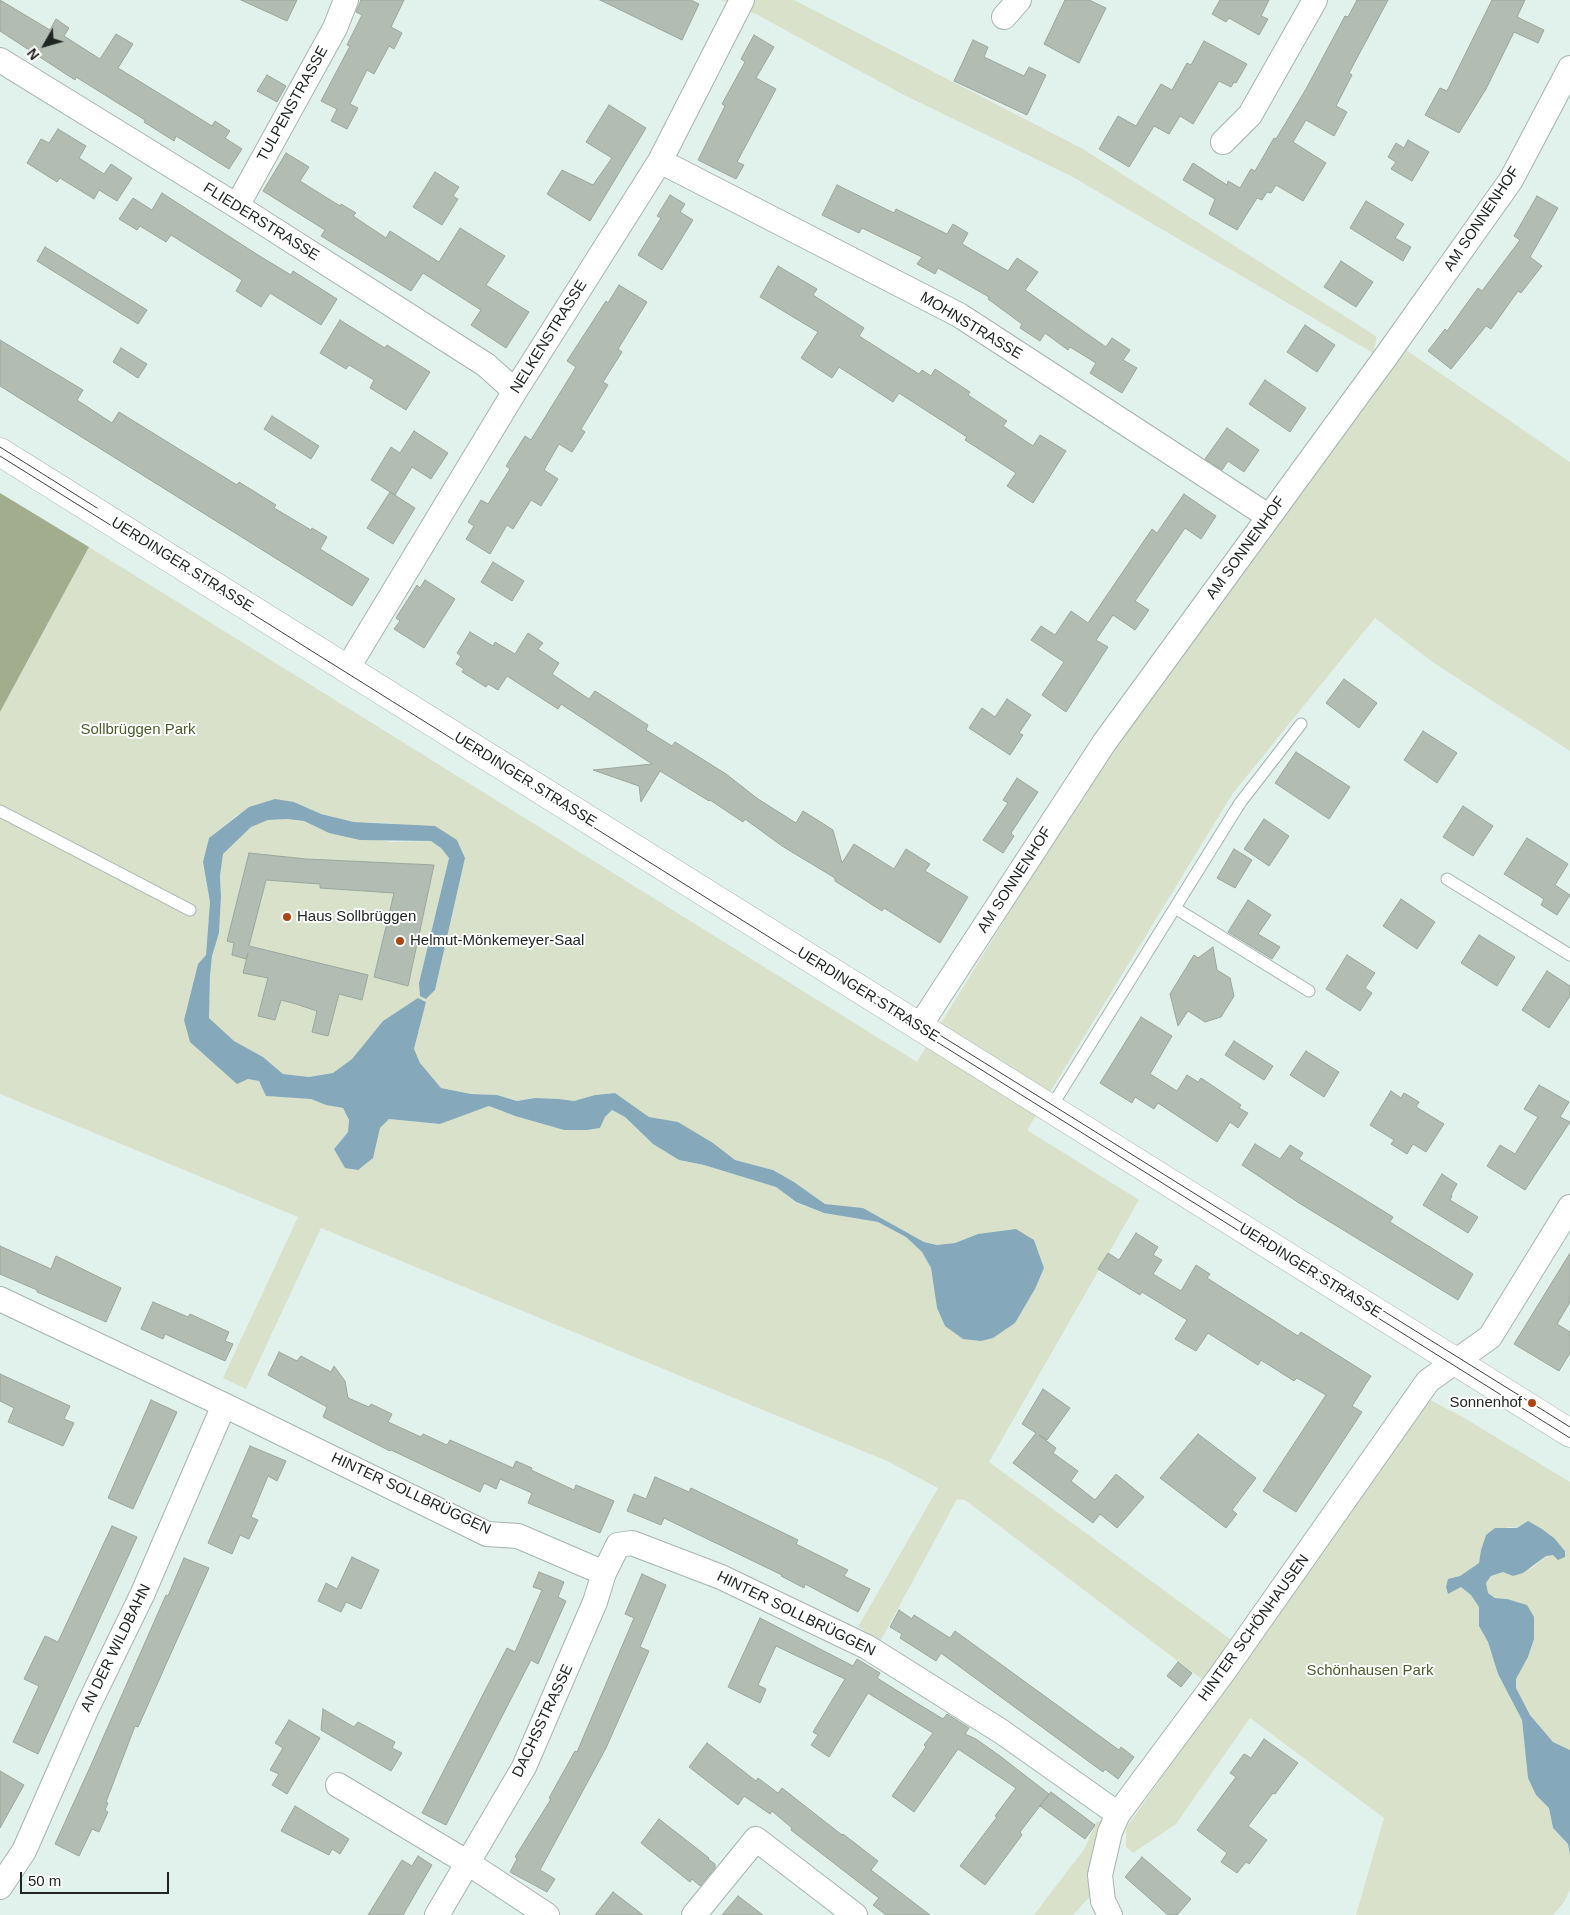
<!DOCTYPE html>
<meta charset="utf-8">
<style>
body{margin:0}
#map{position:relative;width:1570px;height:1915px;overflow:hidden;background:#e1f1ec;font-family:Arial,sans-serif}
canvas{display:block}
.north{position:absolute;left:20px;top:20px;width:50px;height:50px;-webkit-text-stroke:4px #fff;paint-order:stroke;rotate:232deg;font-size:14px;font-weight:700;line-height:20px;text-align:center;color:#202624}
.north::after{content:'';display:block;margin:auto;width:18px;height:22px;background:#202624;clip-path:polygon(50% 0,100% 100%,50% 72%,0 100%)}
.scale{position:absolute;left:20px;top:1872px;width:149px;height:22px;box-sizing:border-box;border:2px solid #202624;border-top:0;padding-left:6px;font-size:15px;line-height:18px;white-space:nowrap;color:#202624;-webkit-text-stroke:4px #fff;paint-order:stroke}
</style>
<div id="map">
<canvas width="1570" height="1915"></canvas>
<div class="north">N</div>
<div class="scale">50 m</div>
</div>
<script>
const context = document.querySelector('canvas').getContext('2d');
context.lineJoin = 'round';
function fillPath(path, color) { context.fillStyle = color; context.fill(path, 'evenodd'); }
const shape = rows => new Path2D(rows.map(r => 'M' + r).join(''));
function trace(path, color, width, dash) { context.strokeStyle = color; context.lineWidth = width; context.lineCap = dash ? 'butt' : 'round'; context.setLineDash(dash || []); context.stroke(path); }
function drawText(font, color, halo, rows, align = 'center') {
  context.font = font + ' Arial,sans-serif'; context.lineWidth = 4; context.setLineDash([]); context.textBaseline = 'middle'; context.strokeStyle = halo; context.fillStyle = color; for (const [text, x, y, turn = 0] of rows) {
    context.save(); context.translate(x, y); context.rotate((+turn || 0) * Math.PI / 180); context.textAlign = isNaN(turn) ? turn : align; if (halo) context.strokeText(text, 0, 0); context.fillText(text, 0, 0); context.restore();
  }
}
fillPath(shape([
 [721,0,794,0,1083,149,1377,337,1373,353,1071,176,902,94,756,14],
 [1406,350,1570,462,1570,751,1434,663,1375,618,1233,793,1027,1130,1139,1200,989,1462,1233,1641,1203,1680,965,1500,957,1499,881,1640,858,1627,938,1488,887,1461,321,1228,246,1389,223,1378,298,1217,0,1094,0,712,89,547,917,1062,1111,747],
 [294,802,321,814,354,822,390,823,457,840,465,858,435,990,427,999,419,983,449,858,441,848,431,841,392,842,329,833,304,821,287,819,268,820,251,827,223,854,220,876,221,897,219,933,212,956,210,976,209,1018,234,1041,263,1057,283,1074,309,1077,333,1073,352,1059,369,1038,418,999,426,1002,414,1049,419,1063,441,1088,471,1094,497,1095,517,1101,535,1098,559,1099,574,1101,595,1095,615,1093,649,1117,678,1123,713,1143,735,1160,773,1170,794,1182,825,1204,863,1208,924,1242,937,1245,955,1243,978,1234,1034,1240,1044,1268,1035,1289,1015,1323,945,1326,937,1308,931,1268,922,1252,906,1237,878,1222,824,1213,796,1203,776,1187,704,1165,679,1160,653,1144,625,1117,612,1110,605,1117,600,1128,587,1130,564,1130,515,1116,489,1106,440,1124,389,1119,380,1128,334,1149,348,1132,349,1120,343,1108,326,1105,311,1099,267,1096,259,1081,248,1079,184,1020,198,964,206,955,210,902,203,862,209,838,237,815],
 [249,853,306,859,305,882,266,880,249,946,368,977,362,1000,339,994,328,1036,312,1032,317,1010,281,1000,275,1020,258,1016,268,978,244,972,246,959,232,955,234,943,227,941],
 [321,860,434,865,408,986,374,977,391,902,414,903,418,886,380,892,321,888],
 [1428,1399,1461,1416,1570,1482,1570,1750,1553,1742,1530,1715,1516,1688,1516,1679,1528,1657,1534,1639,1534,1617,1507,1599,1496,1598,1488,1593,1486,1583,1491,1576,1503,1572,1513,1576,1532,1568,1546,1556,1565,1550,1542,1529,1508,1527,1481,1550,1479,1563,1460,1576,1448,1579,1446,1587,1448,1594,1461,1587,1471,1595,1479,1607,1479,1626,1488,1642,1498,1674,1522,1720,1528,1778,1536,1795,1549,1808,1553,1828,1568,1844,1570,1855,1570,1890,1564,1902,1553,1915,1356,1915,1384,1818,1250,1718,1176,1824,1133,1853,1126,1847,1126,1828],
 [1108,1818,1093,1893,1073,1915,1034,1915,1085,1848,1096,1822]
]), '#d9e1ca');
fillPath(shape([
 [0,493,89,547,0,712]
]), '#a2ad8d');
fillPath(shape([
 [275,799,294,802,321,814,354,822,435,826,457,840,465,858,435,990,426,999,420,996,419,983,449,858,441,848,431,841,360,840,329,833,304,821,287,819,268,820,251,827,223,854,220,876,221,897,219,933,212,956,210,976,209,1018,234,1041,263,1057,283,1074,309,1077,333,1073,352,1059,383,1021,418,998,426,1002,414,1049,420,1063,441,1088,471,1094,497,1095,517,1101,535,1098,559,1099,574,1101,595,1095,615,1093,649,1117,678,1122,713,1143,735,1160,773,1170,794,1182,825,1204,863,1208,924,1242,937,1245,955,1243,978,1234,1016,1229,1034,1240,1044,1268,1035,1289,1015,1323,993,1338,981,1341,963,1339,945,1326,937,1308,931,1268,922,1252,906,1237,878,1222,824,1213,796,1202,776,1187,704,1165,679,1160,653,1144,625,1117,612,1110,605,1117,600,1128,587,1130,564,1130,515,1116,489,1106,440,1124,389,1119,380,1128,373,1158,358,1170,345,1168,334,1149,348,1132,349,1120,343,1108,326,1105,311,1099,266,1096,259,1081,248,1079,237,1084,190,1042,184,1020,198,964,206,955,210,902,203,862,209,838,249,807],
 [1528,1521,1542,1529,1554,1538,1565,1551,1565,1557,1558,1560,1553,1555,1546,1556,1523,1573,1513,1576,1503,1572,1491,1576,1486,1583,1488,1593,1495,1598,1507,1599,1527,1605,1534,1617,1534,1639,1528,1657,1516,1679,1516,1688,1530,1715,1553,1742,1570,1750,1570,1855,1568,1844,1553,1828,1549,1808,1536,1795,1528,1778,1522,1720,1498,1674,1488,1642,1479,1626,1479,1607,1471,1595,1461,1587,1448,1594,1446,1587,1448,1579,1460,1576,1479,1563,1481,1550,1486,1535,1495,1528,1517,1528]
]), '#85a9ba');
const building = shape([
 [0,0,50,30,56,19,69,28,64,36,100,59,116,34,133,44,118,68,212,126,215,121,230,131,225,138,242,149,229,169,176,136,174,141,144,122,145,120,76,77,75,80,0,31,0,0],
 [241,0,297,0,287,21,241,0],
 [361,0,404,0,391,27,402,33,394,49,389,46,374,74,367,70,350,104,358,108,347,129,331,121,337,109,321,101,350,46,347,45,362,15,356,12,361,0],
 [600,0,691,0,699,4,682,40,600,0],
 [1065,0,1089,0,1106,8,1079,63,1044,44,1065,0],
 [1220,0,1269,0,1261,16,1268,19,1259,35,1229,18,1226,22,1212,14,1220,0],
 [1357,0,1388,0,1349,73,1352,75,1336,106,1347,112,1334,136,1306,120,1293,142,1326,163,1303,201,1276,185,1271,193,1267,192,1262,200,1257,198,1237,230,1209,214,1215,199,1183,180,1193,163,1227,185,1228,181,1240,188,1251,169,1255,171,1274,138,1276,139,1306,89,1345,16,1348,17,1357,0],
 [1492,0,1525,0,1517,17,1544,30,1538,43,1514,32,1486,89,1459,133,1425,115,1440,88,1447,91,1492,0],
 [754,35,774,47,756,78,776,89,737,162,744,165,736,179,698,160,725,106,722,104,745,62,741,59,754,35],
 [973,40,988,47,984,57,1024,76,1029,67,1046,75,1027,115,954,81,973,40],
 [1204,41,1247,64,1236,83,1234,82,1231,87,1219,81,1193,124,1180,116,1169,134,1154,126,1129,167,1099,149,1118,116,1136,126,1161,84,1172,90,1187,63,1191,65,1204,41],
 [267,75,286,86,277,102,257,91,267,75],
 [609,105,646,128,590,221,547,194,562,170,593,185,612,158,586,142,609,105],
 [58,129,86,146,79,158,104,174,111,164,132,178,117,201,99,190,94,199,60,178,57,182,27,163,41,139,49,143,58,129],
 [1408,140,1429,152,1412,181,1391,169,1396,162,1388,157,1396,143,1404,148,1408,140],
 [286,153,309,167,300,181,340,206,341,204,356,213,353,216,386,238,390,231,439,262,460,228,505,256,486,285,529,312,506,348,471,325,481,310,423,273,411,291,321,236,325,230,263,191,286,153],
 [435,172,459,187,453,196,458,199,442,225,413,207,435,172],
 [837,185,894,213,896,209,947,234,953,224,968,233,962,244,1008,271,1017,258,1038,272,1025,290,1106,347,1112,338,1130,350,1123,360,1137,368,1122,393,1090,373,1096,363,1070,347,1068,350,1045,333,1040,341,1020,328,1022,324,988,299,989,297,938,268,935,274,917,264,922,257,862,228,859,233,822,215,837,185],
 [162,193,258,255,291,275,293,271,337,299,321,325,270,293,261,307,236,291,242,280,171,235,166,242,140,226,137,230,119,219,133,198,152,210,162,193],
 [670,195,685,204,680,212,693,220,662,270,638,255,661,218,657,216,670,195],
 [1537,196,1558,208,1530,257,1542,266,1521,293,1518,291,1491,329,1486,326,1451,369,1428,351,1445,329,1447,331,1478,288,1482,291,1520,240,1514,236,1537,196],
 [1366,201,1404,224,1395,238,1411,247,1403,261,1350,228,1366,201],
 [45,247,147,310,138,324,37,261,45,247],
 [1341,261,1373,282,1356,307,1324,287,1341,261],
 [778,266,817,289,813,295,864,328,859,336,919,374,922,370,931,376,935,369,970,392,968,395,1007,421,1003,426,1033,446,1040,435,1066,451,1033,503,1007,486,1016,473,965,440,967,437,899,393,893,402,839,367,832,378,801,358,818,332,760,297,778,266],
 [619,285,647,302,618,349,622,352,603,382,608,385,581,429,585,432,572,452,559,444,544,470,558,479,541,506,531,500,513,529,507,525,490,554,466,539,474,526,468,522,481,500,488,504,510,469,506,466,525,436,531,440,576,367,567,361,606,301,608,303,619,285],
 [340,320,385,348,387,345,430,372,406,410,370,388,374,380,349,365,346,369,320,353,340,320],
 [1305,325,1335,345,1317,372,1287,352,1305,325],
 [0,340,83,390,77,400,112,423,119,412,237,485,239,482,276,505,274,508,311,530,312,528,327,537,320,549,369,579,352,606,0,386,0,340],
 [121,348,147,364,138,378,113,362,121,348],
 [1265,380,1306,408,1290,432,1249,404,1265,380],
 [272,416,319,446,311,459,264,429,272,416],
 [1227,428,1259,450,1244,472,1228,461,1222,470,1205,459,1227,428],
 [414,431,448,453,431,479,412,467,395,495,371,480,391,447,400,453,414,431],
 [390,492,415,508,393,544,367,528,390,492],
 [1184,494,1216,516,1201,539,1185,528,1135,601,1149,610,1135,630,1113,615,1096,640,1108,647,1066,712,1042,695,1064,662,1031,640,1041,626,1055,635,1071,611,1088,623,1152,529,1157,533,1184,494],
 [493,562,524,581,512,601,481,582,493,562],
 [425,580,455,599,424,648,394,629,400,621,396,618,417,585,420,588,425,580],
 [470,632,493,646,495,642,515,654,528,633,543,643,538,649,559,663,552,674,589,699,595,691,648,725,646,730,672,746,675,742,726,774,758,799,796,823,803,811,833,830,842,863,854,844,894,869,906,849,930,864,925,871,968,897,940,943,884,908,882,911,835,881,835,878,782,846,745,819,743,822,710,800,709,801,660,771,641,802,639,786,593,770,652,764,561,704,558,709,507,676,498,690,488,684,486,687,462,672,464,669,456,664,461,656,457,653,470,632],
 [1344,679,1377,703,1359,728,1326,703,1344,679],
 [1007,699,1031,715,1019,733,1023,735,1010,755,969,728,982,708,995,717,1007,699],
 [1423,731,1457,753,1437,783,1404,760,1423,731],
 [1296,752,1350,787,1329,819,1275,783,1296,752],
 [1017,778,1038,792,1011,833,1014,836,1003,853,983,840,1008,803,1003,800,1017,778],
 [1463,806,1493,826,1473,856,1443,837,1463,806],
 [1264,819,1289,836,1269,866,1244,849,1264,819],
 [1527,838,1568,864,1555,885,1570,895,1557,915,1541,905,1544,899,1504,874,1527,838],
 [1234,849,1252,860,1235,888,1217,878,1234,849],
 [249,853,306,859,434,865,408,986,374,977,394,893,320,888,320,884,266,880,249,946,368,975,362,1000,339,994,328,1036,312,1032,317,1011,296,1004,281,1000,275,1020,258,1016,268,978,243,973,248,953,246,959,232,955,234,943,227,941,249,853],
 [1401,899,1435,922,1417,949,1383,926,1401,899],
 [1248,900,1271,915,1258,934,1280,947,1272,959,1228,932,1248,900],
 [1479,935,1515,957,1497,986,1461,963,1479,935],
 [1213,947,1217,970,1230,978,1234,996,1221,1017,1205,1022,1188,1011,1178,1026,1170,994,1194,955,1198,958,1213,947],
 [1347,955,1375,973,1365,988,1372,993,1360,1011,1326,989,1347,955],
 [1547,971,1570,986,1570,996,1549,1028,1522,1010,1547,971],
 [1141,1017,1172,1036,1150,1074,1177,1091,1187,1075,1198,1082,1201,1078,1241,1105,1239,1108,1248,1113,1238,1128,1230,1122,1217,1142,1158,1103,1154,1109,1135,1097,1132,1103,1100,1083,1141,1017],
 [1234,1041,1273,1066,1264,1080,1225,1055,1234,1041],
 [1306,1051,1339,1072,1324,1097,1290,1075,1306,1051],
 [1539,1085,1569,1102,1560,1117,1570,1122,1525,1190,1487,1166,1500,1145,1515,1154,1538,1117,1524,1109,1539,1085],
 [1391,1091,1401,1098,1404,1093,1419,1102,1416,1107,1444,1124,1426,1152,1413,1144,1407,1154,1391,1144,1394,1140,1370,1125,1391,1091],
 [1255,1144,1280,1159,1290,1145,1303,1153,1299,1159,1393,1217,1390,1222,1473,1274,1458,1300,1299,1203,1242,1165,1255,1144],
 [1442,1174,1457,1184,1451,1195,1452,1196,1450,1200,1478,1217,1468,1233,1423,1205,1442,1174],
 [1136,1233,1158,1247,1153,1255,1162,1260,1153,1274,1181,1291,1196,1265,1210,1274,1207,1278,1298,1336,1301,1332,1371,1376,1352,1406,1362,1412,1296,1512,1263,1491,1326,1395,1297,1378,1294,1381,1261,1360,1258,1365,1208,1333,1196,1351,1175,1339,1187,1320,1142,1292,1140,1295,1098,1269,1108,1253,1119,1260,1136,1233],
 [0,1246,51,1269,56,1256,121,1288,106,1322,37,1292,37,1290,0,1274,0,1246],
 [1570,1253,1570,1302,1557,1324,1570,1332,1570,1353,1559,1371,1514,1344,1570,1253],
 [153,1302,188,1317,190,1314,229,1332,225,1341,233,1344,225,1361,165,1334,163,1339,141,1329,153,1302],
 [279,1352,297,1361,301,1356,331,1372,334,1366,345,1381,348,1398,369,1407,371,1404,392,1414,388,1422,421,1437,423,1434,447,1445,450,1440,513,1468,516,1461,532,1468,531,1470,574,1490,576,1485,614,1501,600,1533,528,1503,532,1493,500,1479,496,1489,484,1483,480,1492,391,1450,390,1451,323,1417,327,1407,268,1375,279,1352],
 [0,1374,70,1406,64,1419,74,1423,63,1446,8,1422,14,1408,0,1401,0,1374],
 [1043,1389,1070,1408,1047,1440,1039,1435,1056,1448,1053,1453,1078,1471,1071,1481,1095,1500,1116,1474,1144,1497,1117,1528,1100,1514,1093,1523,1013,1463,1036,1433,1022,1424,1043,1389],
 [151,1400,177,1412,133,1509,108,1498,151,1400],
 [1198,1434,1256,1478,1232,1510,1237,1514,1226,1528,1160,1478,1198,1434],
 [250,1446,286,1461,277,1481,268,1476,251,1517,258,1520,249,1539,240,1535,232,1554,208,1543,250,1446],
 [655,1477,689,1492,691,1488,798,1540,796,1544,848,1570,844,1576,870,1589,858,1612,805,1584,804,1588,781,1576,782,1575,664,1518,661,1525,627,1511,634,1494,646,1499,655,1477],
 [112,1526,137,1537,38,1754,13,1742,39,1686,24,1679,45,1636,58,1642,112,1526],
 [352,1557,379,1570,361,1609,346,1602,341,1612,318,1601,326,1583,337,1589,352,1557],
 [184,1558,209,1568,138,1727,135,1726,106,1802,108,1803,105,1810,108,1812,99,1832,92,1829,79,1856,55,1844,91,1765,166,1595,168,1596,184,1558],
 [539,1572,564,1582,558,1597,566,1601,538,1664,531,1660,446,1825,422,1813,507,1648,515,1652,542,1590,533,1587,539,1572],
 [642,1574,666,1585,640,1647,649,1651,606,1748,540,1870,555,1879,547,1892,510,1872,517,1859,515,1857,551,1799,549,1798,575,1751,577,1752,634,1618,625,1614,642,1574],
 [899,1610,912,1619,914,1615,950,1638,955,1631,1119,1750,1121,1747,1134,1757,1118,1779,1105,1769,1103,1772,941,1653,936,1661,900,1638,902,1634,890,1627,899,1610],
 [760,1618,853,1666,857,1659,880,1673,877,1678,920,1705,943,1719,947,1714,969,1728,965,1734,976,1739,1000,1756,1049,1794,1020,1832,1022,1835,985,1885,960,1866,997,1817,995,1816,1016,1788,958,1749,914,1812,892,1796,926,1747,924,1745,933,1733,868,1693,829,1757,811,1745,818,1735,813,1732,845,1679,776,1646,758,1685,766,1689,760,1703,728,1687,760,1618],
 [1178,1662,1192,1673,1181,1687,1167,1676,1178,1662],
 [323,1709,354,1727,358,1722,395,1742,392,1748,402,1753,391,1771,321,1730,323,1709],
 [289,1720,320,1738,287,1794,272,1785,279,1774,270,1770,283,1748,275,1743,289,1720],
 [1264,1739,1298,1763,1275,1794,1273,1793,1248,1826,1267,1840,1249,1864,1246,1862,1237,1873,1221,1862,1227,1853,1197,1830,1236,1777,1230,1773,1244,1754,1251,1758,1264,1739],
 [707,1743,756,1781,758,1778,778,1793,782,1788,842,1835,843,1834,878,1861,871,1870,930,1915,886,1915,873,1905,879,1898,791,1830,792,1828,772,1811,770,1814,744,1796,738,1805,689,1767,707,1743],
 [0,1771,24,1785,0,1828,0,1771],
 [1051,1792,1095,1825,1085,1839,1040,1806,1051,1792],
 [295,1806,349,1839,340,1854,332,1849,329,1855,281,1831,295,1806],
 [659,1819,709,1858,708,1859,715,1864,715,1868,700,1886,692,1879,690,1882,641,1843,659,1819],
 [418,1856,432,1865,403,1915,368,1915,402,1860,412,1866,418,1856],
 [1142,1857,1191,1899,1177,1915,1168,1915,1125,1877,1142,1857],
 [613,1892,643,1915,595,1915,613,1892],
 [738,1896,763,1915,722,1915,738,1896]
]);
fillPath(building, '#b1bcb3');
trace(building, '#9ba69d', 1);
const service = shape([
 [0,811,190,910],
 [1447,879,1570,955],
 [1175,908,1309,991],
 [1050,1109,1240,803,1301,724]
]);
const minor = shape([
 [1004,17,1019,0],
 [0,60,237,206,486,365,515,391],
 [1223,142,1250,115,1315,0],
 [660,161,959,315,1268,516],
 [237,206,335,28,346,0],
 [347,669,515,391,660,161,742,0],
 [919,1027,1104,743,1387,355,1511,180,1570,68],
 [0,1299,224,1405,487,1534,518,1536,604,1573,618,1545,632,1543,721,1577,867,1647,1002,1732,1118,1814],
 [338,1785,468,1863,547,1915],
 [0,1887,24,1851,87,1708,142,1595,224,1405],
 [437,1915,524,1767,595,1602,604,1573],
 [694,1915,756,1839,855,1915],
 [1110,1915,1103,1901,1100,1875,1110,1832,1118,1814,1222,1674,1428,1381,1490,1337,1570,1207]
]);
const secondary = shape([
 [0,452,1570,1433]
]);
trace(service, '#a5b4b0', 13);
trace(minor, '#a5b4b0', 26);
trace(secondary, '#a5b4b0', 29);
trace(service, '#fff', 11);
trace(minor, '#fff', 24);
trace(secondary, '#fff', 28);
trace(shape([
 [0,447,97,508],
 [0,456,1570,1438],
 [816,958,1570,1427]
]), '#3c4341', 1);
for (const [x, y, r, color] of [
 [287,917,5,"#ab4812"],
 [400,941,5,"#ab4812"],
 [1532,1403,5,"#ab4812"]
]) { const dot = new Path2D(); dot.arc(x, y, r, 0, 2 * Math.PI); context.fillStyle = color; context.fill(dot); trace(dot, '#fff', 2); }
drawText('15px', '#202624', '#fff', [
 ["TULPENSTRASSE",293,104,-61],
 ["AM SONNENHOF",1482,219,-56],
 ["FLIEDERSTRASSE",261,222,32],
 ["MOHNSTRASSE",971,326,31],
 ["NELKENSTRASSE",549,337,-58],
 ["AM SONNENHOF",1246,548,-54],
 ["UERDINGER STRASSE",182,565,32],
 ["UERDINGER STRASSE",525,780,32],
 ["AM SONNENHOF",1015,880,-57],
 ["UERDINGER STRASSE",868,995,32],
 ["UERDINGER STRASSE",1310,1271,32],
 ["HINTER SOLLBRÜGGEN",411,1494,25],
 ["HINTER SOLLBRÜGGEN",796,1614,26],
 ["HINTER SCHÖNHAUSEN",1254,1628,-54],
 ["AN DER WILDBAHN",116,1648,-64],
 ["DACHSSTRASSE",543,1721,-65]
]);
drawText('15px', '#4d5c29', '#fff', [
 ["Sollbrüggen Park",138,730],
 ["Schönhausen Park",1370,1671]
]);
drawText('15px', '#202624', '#fff', [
 ["Haus Sollbrüggen",297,917],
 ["Helmut-Mönkemeyer-Saal",410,941],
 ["Sonnenhof",1522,1403,"right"]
], 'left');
</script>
